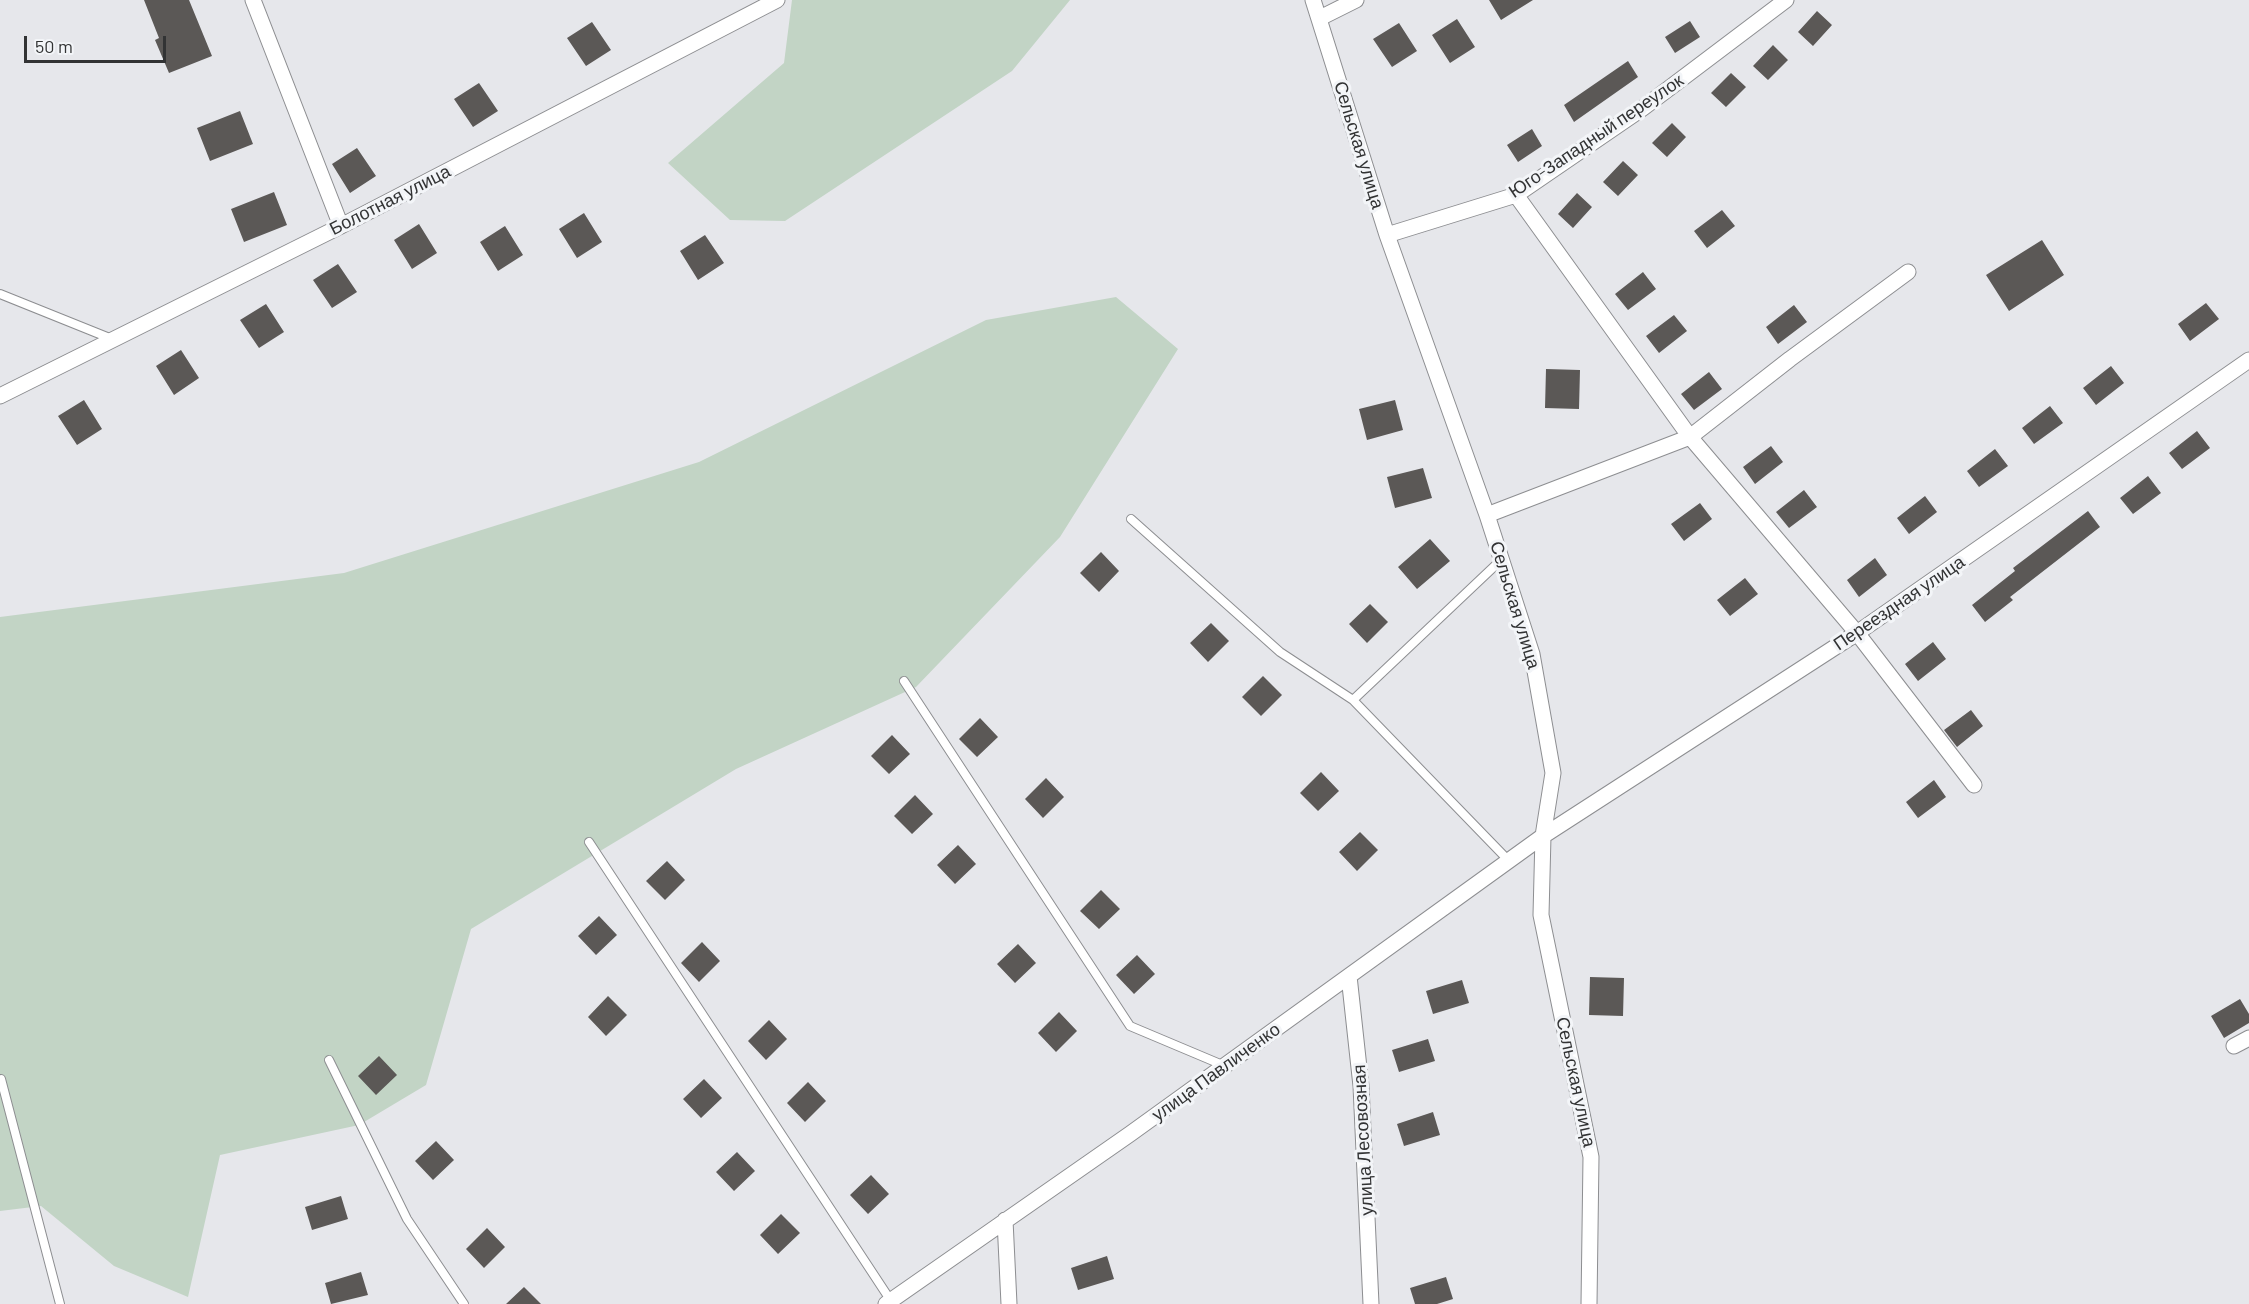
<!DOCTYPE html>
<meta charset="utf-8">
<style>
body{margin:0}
#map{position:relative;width:2249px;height:1304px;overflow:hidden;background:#e6e7eb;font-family:Barlow,sans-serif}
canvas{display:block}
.scale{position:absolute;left:24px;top:36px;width:142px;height:27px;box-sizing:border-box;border:3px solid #323334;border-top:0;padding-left:8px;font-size:18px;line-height:21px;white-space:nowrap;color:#323334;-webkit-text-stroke:4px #f3f5f8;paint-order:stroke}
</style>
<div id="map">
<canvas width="2249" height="1304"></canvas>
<div class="scale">50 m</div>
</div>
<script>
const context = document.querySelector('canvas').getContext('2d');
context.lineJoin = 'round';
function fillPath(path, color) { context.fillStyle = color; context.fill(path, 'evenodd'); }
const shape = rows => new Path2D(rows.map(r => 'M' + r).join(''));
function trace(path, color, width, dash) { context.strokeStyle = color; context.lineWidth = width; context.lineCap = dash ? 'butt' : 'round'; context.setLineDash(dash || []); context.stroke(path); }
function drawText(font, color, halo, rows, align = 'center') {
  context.font = font + ' Barlow,sans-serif'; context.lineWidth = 6; context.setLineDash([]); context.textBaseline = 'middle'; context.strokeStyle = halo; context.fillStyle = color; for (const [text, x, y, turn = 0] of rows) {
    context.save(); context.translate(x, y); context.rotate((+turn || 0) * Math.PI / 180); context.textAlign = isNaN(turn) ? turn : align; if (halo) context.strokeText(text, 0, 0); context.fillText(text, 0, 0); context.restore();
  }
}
fillPath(shape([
 [792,0,1070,0,1012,71,785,221,730,220,668,163,784,63],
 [1116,297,1178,349,1060,537,916,687,736,769,471,929,426,1085,359,1125,220,1155,188,1297,114,1266,41,1206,0,1211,0,617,344,573,699,462,986,320]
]), '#c2d4c5');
fillPath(shape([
 [144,0,189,0,212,56,169,73,155,40,159,38],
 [1489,0,1533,0,1501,20],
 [1817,11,1832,25,1813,46,1798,32],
 [1457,19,1475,47,1450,63,1432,35],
 [1690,21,1700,37,1675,53,1665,37],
 [592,22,611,50,586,66,567,38],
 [1399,23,1417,51,1392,67,1373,39],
 [1773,45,1788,60,1768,80,1753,66],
 [1628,61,1638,77,1574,122,1564,105],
 [1731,73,1746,87,1726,107,1711,93],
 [479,83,498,111,473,127,454,99],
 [240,111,253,144,210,161,197,128],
 [1672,123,1686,137,1667,157,1652,143],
 [1532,129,1542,146,1518,162,1507,145],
 [357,148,376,176,350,193,332,164],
 [1623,161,1638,175,1618,196,1603,182],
 [274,192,287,225,244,242,231,209],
 [1577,193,1592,207,1573,228,1558,214],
 [1722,210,1735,226,1707,248,1694,231],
 [584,213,602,242,577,258,559,229],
 [419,224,437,253,412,269,394,240],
 [505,226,523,255,498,271,480,242],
 [705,235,724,263,698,280,680,251],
 [2042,240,2064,275,2009,311,1986,275],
 [338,264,357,292,332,308,313,280],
 [1643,272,1656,289,1628,310,1615,294],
 [2206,303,2219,319,2190,341,2178,324],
 [266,304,284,332,259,348,240,320],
 [1794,305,1807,322,1778,344,1766,327],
 [1674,315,1687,331,1659,353,1646,336],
 [181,350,199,378,174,395,156,366],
 [2111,366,2124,383,2096,405,2083,388],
 [1546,369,1580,370,1579,409,1545,408],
 [1709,372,1722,389,1694,410,1681,394],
 [84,400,102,429,77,445,58,416],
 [1395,400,1403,430,1367,440,1359,409],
 [2050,406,2063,423,2034,444,2022,428],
 [2197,431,2210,448,2182,469,2169,453],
 [1771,446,1783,462,1755,484,1743,467],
 [1995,449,2008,466,1979,487,1967,471],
 [1423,468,1432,498,1395,508,1387,477],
 [2148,476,2161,493,2133,514,2120,498],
 [1804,490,1817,507,1789,528,1776,512],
 [1925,496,1937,512,1909,534,1897,518],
 [1700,503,1712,519,1684,541,1671,524],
 [2088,511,2100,527,2010,597,2013,600,1985,622,1972,605,2015,571,2013,568],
 [1430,539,1450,561,1417,589,1398,567],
 [1101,552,1119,571,1099,592,1080,573],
 [1875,558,1887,575,1859,597,1847,580],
 [1745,578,1758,594,1730,616,1717,600],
 [1370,604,1388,622,1367,643,1349,624],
 [1211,623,1229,641,1208,662,1190,643],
 [1933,642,1946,659,1918,681,1905,664],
 [1263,676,1282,695,1261,716,1242,697],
 [1971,710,1983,726,1957,747,1944,730],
 [980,718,998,737,977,757,959,739],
 [892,735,910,754,889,774,871,756],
 [1321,772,1339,791,1318,811,1300,793],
 [1046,778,1064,797,1043,818,1025,799],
 [1934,780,1946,797,1918,818,1906,802],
 [915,795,933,814,912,834,894,816],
 [1360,832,1378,850,1357,871,1339,852],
 [958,845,976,864,955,884,937,865],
 [667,861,685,880,665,900,646,881],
 [1101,890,1120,909,1099,929,1080,911],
 [599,916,617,935,596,955,578,936],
 [702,942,720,961,699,982,681,963],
 [1018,944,1036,963,1015,983,997,964],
 [1137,955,1155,974,1134,994,1116,975],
 [1590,977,1624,978,1623,1016,1589,1015],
 [1462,980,1469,1003,1433,1014,1426,991],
 [608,996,627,1015,606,1036,588,1017],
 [2240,999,2249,1014,2249,1023,2224,1038,2211,1016],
 [1059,1012,1077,1031,1056,1052,1038,1033],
 [769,1020,787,1039,766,1060,748,1041],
 [1428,1039,1435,1061,1399,1072,1392,1050],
 [379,1056,397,1075,376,1095,358,1076],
 [704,1079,722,1098,701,1118,683,1099],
 [808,1082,826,1101,805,1122,787,1103],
 [1433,1112,1440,1135,1404,1146,1397,1124],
 [436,1141,454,1160,433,1180,415,1161],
 [737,1152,755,1171,734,1191,716,1172],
 [871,1175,889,1194,868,1214,850,1195],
 [341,1196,348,1219,312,1230,305,1207],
 [781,1214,800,1233,778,1254,760,1235],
 [487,1228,505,1247,484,1268,466,1249],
 [1107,1256,1114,1279,1078,1290,1071,1268],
 [361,1272,368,1295,331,1304,325,1283],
 [1446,1277,1453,1299,1437,1304,1415,1304,1410,1288],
 [524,1287,541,1304,506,1304]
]), '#5b5856');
const service = shape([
 [0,294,112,339],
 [1131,519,1280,652,1353,700],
 [1501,560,1353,700,1509,861],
 [904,681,1130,1026,1225,1066],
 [589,842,891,1301],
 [329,1060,407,1219,464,1304],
 [1,1079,60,1304]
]);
const minor = shape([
 [253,0,341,226],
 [1313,0,1387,235,1487,515,1532,654,1553,773,1543,836,1541,915,1591,1157,1589,1304],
 [1320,18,1356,0],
 [1516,195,1690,437,1857,633,1974,785],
 [1387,235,1516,195,1643,108,1786,0],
 [0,396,341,226,777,0],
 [1487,515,1690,437,1790,359,1908,272],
 [1349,976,1361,1086,1371,1304],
 [2234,1046,2249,1038],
 [1005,1220,1009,1304],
 [886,1304,1130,1134,1543,836,1857,633,2249,360]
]);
trace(service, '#8d8e91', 10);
trace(minor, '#8d8e91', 17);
trace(service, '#fff', 8);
trace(minor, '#fff', 15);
drawText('18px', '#323334', '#f3f5f8', [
 ["Юго-Западный переулок",1596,136,-34],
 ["Сельская улица",1359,145,73],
 ["Болотная улица",390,200,-27],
 ["Переездная улица",1899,603,-34],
 ["Сельская улица",1515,605,73],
 ["улица Павличенко",1216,1072,-36],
 ["Сельская улица",1576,1082,78],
 ["улица Лесовозная",1363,1140,-93]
]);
</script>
